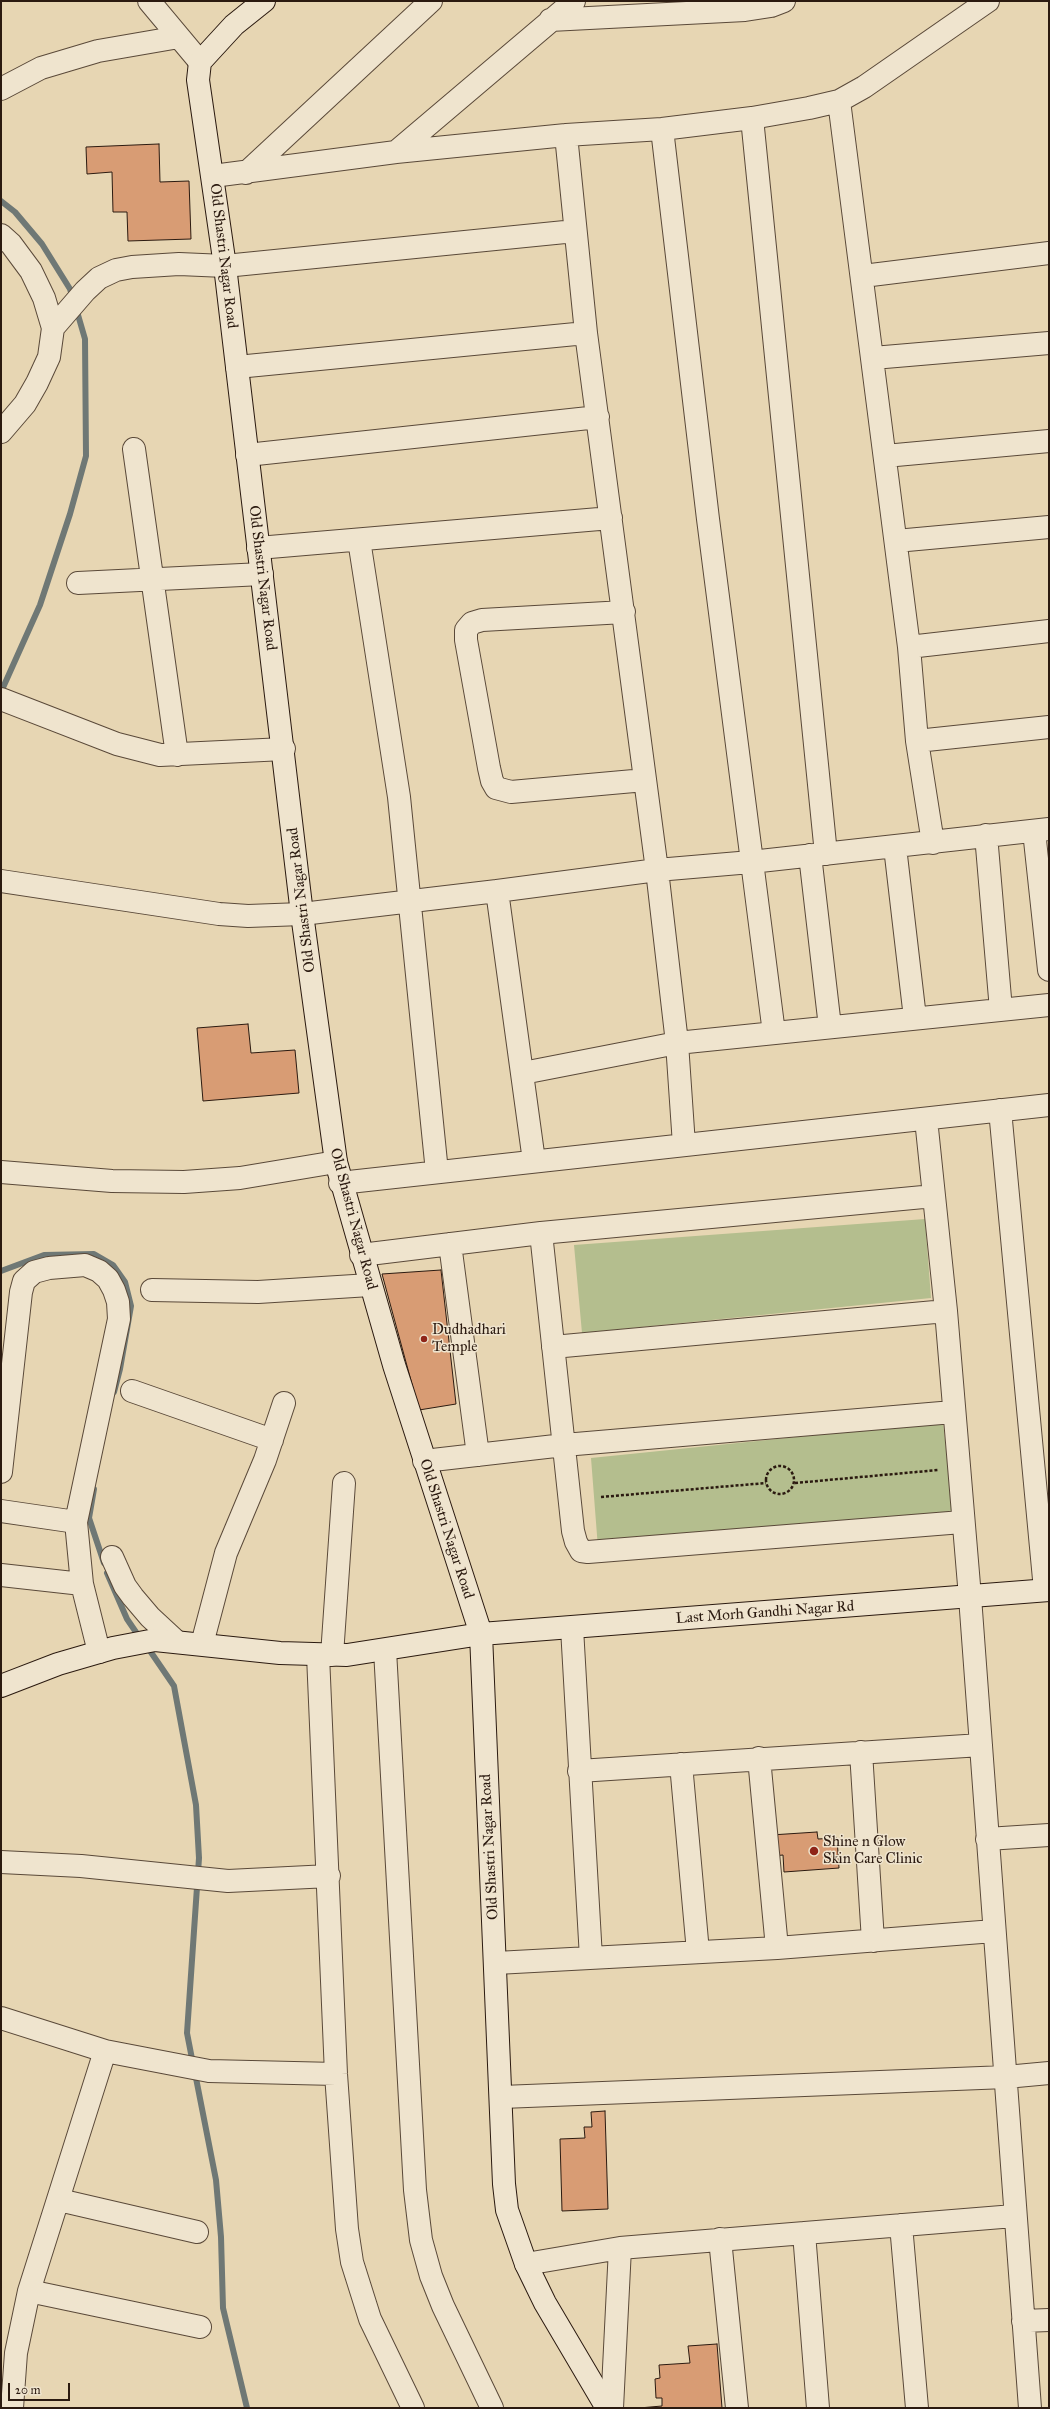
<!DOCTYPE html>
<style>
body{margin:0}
#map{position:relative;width:1050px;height:2409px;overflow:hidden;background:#e7d6b3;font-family:"IM FELL Great Primer",serif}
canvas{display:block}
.frame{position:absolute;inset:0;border:2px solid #2b1a10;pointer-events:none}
.scale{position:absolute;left:8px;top:2383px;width:62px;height:18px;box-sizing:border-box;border:2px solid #2b1a10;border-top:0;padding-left:5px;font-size:12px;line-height:14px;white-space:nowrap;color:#2b1a10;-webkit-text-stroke:3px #efe4ce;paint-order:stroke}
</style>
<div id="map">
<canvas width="1050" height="2409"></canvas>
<div class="frame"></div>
<div class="scale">20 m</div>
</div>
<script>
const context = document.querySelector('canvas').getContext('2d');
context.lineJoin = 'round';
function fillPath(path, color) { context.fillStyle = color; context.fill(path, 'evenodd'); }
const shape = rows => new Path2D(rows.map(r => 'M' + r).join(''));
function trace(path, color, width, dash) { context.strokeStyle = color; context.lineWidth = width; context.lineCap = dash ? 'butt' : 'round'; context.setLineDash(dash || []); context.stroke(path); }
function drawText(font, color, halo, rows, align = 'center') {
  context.font = font + ' "IM FELL Great Primer",serif'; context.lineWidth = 3; context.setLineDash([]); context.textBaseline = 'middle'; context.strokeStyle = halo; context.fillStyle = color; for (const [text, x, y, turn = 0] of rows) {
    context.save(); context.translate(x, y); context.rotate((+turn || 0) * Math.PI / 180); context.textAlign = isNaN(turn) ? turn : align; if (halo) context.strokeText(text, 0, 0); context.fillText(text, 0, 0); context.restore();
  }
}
fillPath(shape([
 [925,1219,931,1298,582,1333,574,1245],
 [943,1422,953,1512,598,1548,591,1458]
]), '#b4be8e');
trace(shape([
 [1,201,15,212,42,244,70,289,73,298],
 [1,692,40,605,70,514,86,456,85,339,76,308],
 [1,1271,44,1255,94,1254,113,1265,125,1282,131,1306,120,1369,114,1392],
 [94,1489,89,1518,104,1563],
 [107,1573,127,1619,140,1638],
 [146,1645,174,1686,196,1805,199,1858,187,2033,193,2064],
 [195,2073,216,2180,221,2237,223,2308,247,2408]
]), '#6f7875', 6);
const building = shape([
 [159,144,160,182,189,181,191,239,128,241,127,212,113,212,112,172,87,174,86,147,159,144],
 [248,1024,251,1053,295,1050,299,1093,203,1101,197,1028,248,1024],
 [441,1270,456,1404,419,1410,382,1274,441,1270],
 [817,1832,818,1839,837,1838,839,1868,784,1872,783,1855,773,1856,771,1835,817,1832],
 [605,2111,608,2209,562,2211,560,2139,585,2138,584,2127,592,2127,591,2112,605,2111],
 [717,2344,722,2408,639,2408,662,2406,662,2398,656,2398,655,2379,660,2378,659,2365,690,2363,688,2346,717,2344]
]);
fillPath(building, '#d89c74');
trace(building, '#2b1a10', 1);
const street = shape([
 [149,1,200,62],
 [550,20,745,10,771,6,784,1],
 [1,89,41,68,98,51,179,37],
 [839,101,909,647,1049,631],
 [752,118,826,854],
 [662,129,708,519,774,1033],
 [396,152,574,1],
 [246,173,431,1],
 [213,176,396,152,566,135,662,129,752,118,809,108,839,101,864,87,988,1],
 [1,235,11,244,31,271,44,298,53,328,49,357,37,383,25,404,1,432],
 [863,276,1049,253],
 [53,328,85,291,99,278,116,270,132,267,179,264,225,266,575,231],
 [873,358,1049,343],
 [237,367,586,333,566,135],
 [134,449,177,755],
 [247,455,598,417],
 [885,456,1049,441],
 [359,540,399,797,437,1172],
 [896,541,1049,527],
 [258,548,611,518],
 [78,583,262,574],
 [624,612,482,620,472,623,466,630,466,640,489,768,492,781,496,788,511,792,645,780],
 [909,647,917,741,933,843],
 [1,699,117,744,160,755,284,749],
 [917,741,1049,727],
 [1034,831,1049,970],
 [986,835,1001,1010],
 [895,847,915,1018],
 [810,855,830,1027],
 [1,881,219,914,248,916,302,914,497,891,657,870,751,862,1049,829],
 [497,891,534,1161],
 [523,1073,677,1043,657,870,586,333],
 [1000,1110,1045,1590],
 [926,1119,946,1311,970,1597,1030,2408],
 [684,1145,677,1043,1049,1005],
 [1,1172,112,1181,184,1182,240,1178,336,1162],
 [340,1183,1049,1105],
 [541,1233,573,1531,576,1542,581,1551,588,1552,962,1522],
 [450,1244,478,1455],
 [361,1255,541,1233,934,1196],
 [152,1290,258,1292,370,1285],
 [553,1347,946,1311],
 [132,1391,272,1440],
 [424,1461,564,1445,953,1412],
 [1,1472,21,1292,24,1281,34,1272,49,1268,85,1265,99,1271,108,1279,114,1290,118,1302,119,1319,76,1522,82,1584,99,1652],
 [1,1511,76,1522],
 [112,1557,125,1586,133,1597,150,1617,177,1642],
 [1,1575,82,1584],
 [572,1628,591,1958],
 [202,1644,226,1553,265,1460,284,1403],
 [385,1650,415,2190,421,2240,431,2276,443,2306,492,2408],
 [318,1655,336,2074,347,2229,352,2262,370,2319,413,2408],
 [332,1655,344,1483],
 [861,1752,873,1941],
 [759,1758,777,1948],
 [681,1764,698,1952],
 [579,1771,981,1745],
 [987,1839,1049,1835],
 [1,1862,81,1866,228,1881,329,1876],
 [496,1963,777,1948,994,1931],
 [1,2018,105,2051,29,2291,16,2353,12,2408],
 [105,2051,209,2071,336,2074],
 [502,2097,1006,2077,1049,2073],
 [59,2200,197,2232],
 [901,2225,917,2408],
 [804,2233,818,2408],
 [720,2239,737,2408],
 [526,2264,620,2248,1014,2216],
 [29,2291,200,2327],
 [1023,2321,1049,2320],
 [612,2408,620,2248]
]);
const secondary = shape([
 [264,1,234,25,200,62,198,80,225,266,302,914,336,1162,394,1365,481,1634,504,2184,507,2210,526,2264,545,2303,607,2408],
 [1,1686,58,1664,113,1648,155,1640,280,1653,347,1655,481,1634,1049,1590]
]);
trace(street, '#5a4939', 24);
trace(secondary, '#2b1a10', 24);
trace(shape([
 '766 1480a14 14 0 1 1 28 0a14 14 0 1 1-28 0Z',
 [795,1483,938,1470],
 [601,1497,766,1483]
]), '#2b1a10', 2.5, [3, 2]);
trace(street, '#efe4ce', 22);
trace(secondary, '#efe4ce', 22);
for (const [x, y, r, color] of [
 [424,1339,4,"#8f2418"],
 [814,1851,5,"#8f2418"]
]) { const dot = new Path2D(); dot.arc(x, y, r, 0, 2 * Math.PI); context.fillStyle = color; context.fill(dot); trace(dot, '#efe4ce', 1.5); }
drawText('15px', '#2b1a10', '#efe4ce', [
 ["Old Shastri Nagar Road",223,256,83],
 ["Old Shastri Nagar Road",262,578,83],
 ["Old Shastri Nagar Road",302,900,-97],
 ["Old Shastri Nagar Road",353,1219,75],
 ["Old Shastri Nagar Road",446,1529,72],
 ["Last Morh Gandhi Nagar Rd",765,1613,-4],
 ["Old Shastri Nagar Road",490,1847,-93]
]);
drawText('15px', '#2b1a10', '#efe4ce', [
 ["Dudhadhari",432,1330],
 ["Temple",432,1347],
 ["Shine n Glow",823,1842],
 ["Skin Care Clinic",823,1859]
], 'left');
</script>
